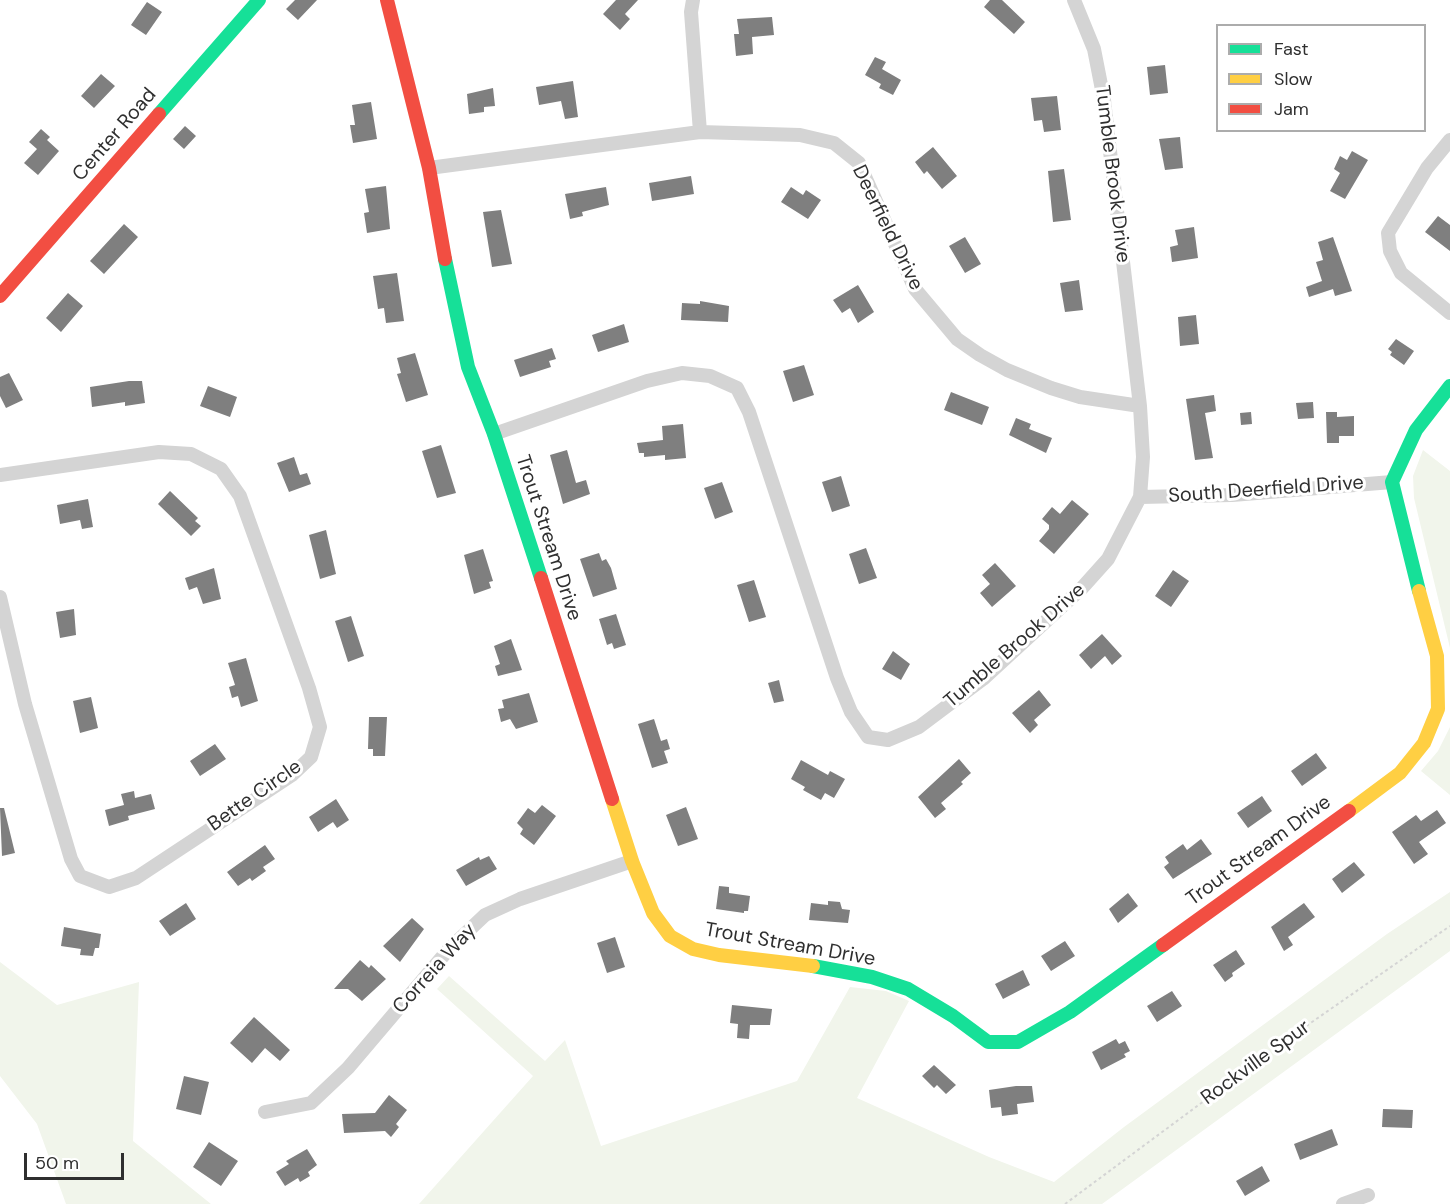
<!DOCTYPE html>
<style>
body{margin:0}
#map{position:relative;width:1450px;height:1204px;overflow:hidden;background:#fff;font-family:"DM Sans",sans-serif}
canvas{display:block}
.legend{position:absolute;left:1216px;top:24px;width:210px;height:108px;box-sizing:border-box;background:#fff;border:2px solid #acacac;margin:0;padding:8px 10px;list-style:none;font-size:18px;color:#2f2f2f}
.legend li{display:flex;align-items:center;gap:12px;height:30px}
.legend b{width:30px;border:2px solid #acacac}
.scale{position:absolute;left:24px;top:1153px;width:100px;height:27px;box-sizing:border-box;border:3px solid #2f2f2f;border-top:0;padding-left:8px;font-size:18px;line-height:21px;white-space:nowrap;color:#2f2f2f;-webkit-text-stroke:4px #fff;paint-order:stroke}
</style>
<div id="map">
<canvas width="1450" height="1204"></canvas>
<ul class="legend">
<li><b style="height:8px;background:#16e098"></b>Fast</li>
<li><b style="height:8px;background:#ffcf43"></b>Slow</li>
<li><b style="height:8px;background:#f24e42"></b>Jam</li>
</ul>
<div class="scale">50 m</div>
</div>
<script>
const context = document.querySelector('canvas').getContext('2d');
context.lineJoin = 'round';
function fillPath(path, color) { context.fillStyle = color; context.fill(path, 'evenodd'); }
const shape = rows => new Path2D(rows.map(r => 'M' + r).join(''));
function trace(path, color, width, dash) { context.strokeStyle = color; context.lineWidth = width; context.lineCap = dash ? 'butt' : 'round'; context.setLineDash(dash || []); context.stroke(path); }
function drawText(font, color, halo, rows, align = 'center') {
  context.font = font + ' "DM Sans",sans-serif'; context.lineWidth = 6; context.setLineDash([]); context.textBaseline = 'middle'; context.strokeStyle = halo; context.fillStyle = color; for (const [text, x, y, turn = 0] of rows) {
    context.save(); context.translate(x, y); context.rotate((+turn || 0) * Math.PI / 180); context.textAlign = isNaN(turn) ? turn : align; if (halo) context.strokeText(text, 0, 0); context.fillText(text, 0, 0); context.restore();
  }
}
fillPath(shape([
 [1423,450,1450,471,1450,648,1414,498,1413,476],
 [1450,727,1450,795,1421,771,1438,751],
 [1450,892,1450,951,1102,1204,419,1204,533,1076,437,989,449,976,545,1061,565,1040,601,1146,797,1081,850,987,886,991,909,1001,857,1098,989,1157,1054,1182,1124,1127,1387,934],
 [0,962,57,1005,139,982,133,1141,211,1204,66,1204,37,1124,0,1076]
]), '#f1f5eb');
fillPath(shape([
 [295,0,317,0,298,20,286,9],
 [616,0,638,0,625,14,630,19,620,30,603,14],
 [990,0,1002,0,1025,22,1014,34,984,7],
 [147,2,162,12,146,35,131,25],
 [772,17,774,35,752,37,753,54,736,56,734,34,739,34,737,19],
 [875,57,886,62,882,69,901,80,893,95,879,88,881,84,865,75],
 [1165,65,1168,93,1150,95,1147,67],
 [101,74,115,86,94,108,81,96],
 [573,81,578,117,565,119,561,101,539,105,536,87],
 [493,88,495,106,484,107,484,112,469,114,467,94],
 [1057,96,1061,130,1044,132,1042,120,1034,121,1031,98],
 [371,102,377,139,353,143,350,125,355,125,352,105],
 [185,126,196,136,184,149,173,139],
 [41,129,50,137,47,140,59,151,38,175,24,163,37,149,29,142],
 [1180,137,1183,168,1165,170,1159,139],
 [933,147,957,176,942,189,927,171,924,174,915,162],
 [1352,151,1368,160,1345,199,1330,191,1340,173,1334,169,1340,156,1347,160],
 [1064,169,1071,220,1053,222,1048,171],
 [691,176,694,194,652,201,649,183],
 [386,186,390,229,367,233,364,213,369,212,365,189],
 [606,187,609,205,582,212,583,216,570,219,565,194],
 [791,187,803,195,806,190,821,200,808,219,781,202],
 [501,210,512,264,492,267,483,212],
 [1438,216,1450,225,1450,251,1425,232],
 [124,224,138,237,104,274,90,261],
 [1194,227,1198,258,1172,262,1170,247,1178,245,1175,230],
 [965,237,981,264,965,273,949,246],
 [1333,237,1352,291,1335,296,1333,289,1309,297,1306,287,1322,281,1316,262,1323,260,1318,242],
 [397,273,404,321,386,323,384,308,378,309,373,276],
 [1079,280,1083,310,1065,312,1060,283],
 [858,285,874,312,858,323,850,308,842,313,833,300],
 [68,293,83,306,61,332,46,318],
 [700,301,729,306,728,322,681,320,682,303,700,304],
 [1196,315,1199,344,1180,346,1178,317],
 [624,324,629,342,598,352,592,335],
 [1396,339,1414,351,1404,365,1390,355,1392,352,1388,349],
 [552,348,556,359,549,361,551,367,520,377,514,360],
 [415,353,428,395,406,402,397,374,401,373,397,358],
 [804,365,814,395,793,402,783,371],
 [9,373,23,400,6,408,0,396,0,377],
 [129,381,142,381,145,403,125,406,125,402,92,407,90,387],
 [208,386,237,397,230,417,200,406],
 [951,392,989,407,982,425,944,410],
 [1214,395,1216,411,1205,413,1213,458,1195,460,1186,399],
 [1313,402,1314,418,1298,419,1296,403],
 [1251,412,1252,424,1241,425,1240,413],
 [1326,412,1337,412,1337,417,1354,416,1354,436,1339,436,1339,443,1327,443],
 [1016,418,1031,424,1029,429,1052,438,1046,453,1009,435],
 [683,424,686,458,665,460,665,455,644,457,644,453,639,453,637,443,663,440,662,426],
 [441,445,456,493,437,498,422,451],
 [567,450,576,483,586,480,590,494,563,504,550,455],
 [294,457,300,475,307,473,311,484,289,492,277,463],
 [841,476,850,506,832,512,822,482],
 [722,482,733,512,715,519,704,488],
 [170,491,198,518,195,521,201,526,191,536,158,504],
 [88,499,93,527,82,529,80,520,60,524,57,505],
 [1072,500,1089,514,1054,554,1039,541,1049,529,1049,525,1042,519,1052,507,1060,514],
 [326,530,336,574,320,579,309,535],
 [866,548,877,578,859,584,849,554],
 [483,549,493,581,489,582,491,588,474,594,464,555],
 [599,553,602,561,606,559,611,568,617,589,593,597,580,559],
 [995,563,1016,586,992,607,980,593,990,584,982,575],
 [214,568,221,599,203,604,197,587,189,590,185,578],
 [1173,570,1189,581,1171,607,1155,596],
 [754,580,766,617,749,622,737,585],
 [74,609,76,635,60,638,56,612],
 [616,614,626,645,614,649,612,643,607,645,599,619],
 [351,616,364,656,348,662,335,621],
 [1102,634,1122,656,1112,665,1105,656,1091,669,1079,655],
 [511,639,522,670,498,676,495,666,500,664,494,646],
 [893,651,910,664,901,680,882,669],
 [246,658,258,701,241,707,238,696,232,698,229,687,235,685,228,663],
 [779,680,784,701,774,703,768,683],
 [1039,690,1051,705,1034,720,1038,725,1030,733,1012,713],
 [529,693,538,722,516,729,510,719,501,722,498,709,504,708,502,700],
 [91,697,98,728,80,733,73,701],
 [369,717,387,717,385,756,373,756,373,749,368,749],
 [654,719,661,741,667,739,670,749,664,751,668,763,652,768,638,724],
 [215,744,226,759,200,776,190,761],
 [1316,753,1327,768,1302,786,1291,771],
 [959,759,971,773,961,782,963,784,941,803,946,809,935,818,918,797],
 [801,760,828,775,830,771,845,779,834,798,825,793,821,800,803,790,805,787,791,779],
 [134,791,135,798,151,794,155,809,128,816,129,820,109,826,105,810,124,805,121,794],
 [1262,796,1272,811,1248,828,1237,813],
 [336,799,349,820,337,828,333,822,318,832,309,817],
 [542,805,556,816,534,845,520,834,523,829,517,823,528,808,535,813],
 [686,807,698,839,678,846,666,815],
 [0,808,4,808,15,853,2,856],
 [1437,810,1446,823,1419,842,1428,854,1414,864,1392,832,1416,815,1421,821],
 [1201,839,1212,854,1173,879,1164,867,1169,863,1165,857,1183,844,1187,850],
 [265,845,275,859,263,867,266,871,252,881,250,878,238,886,227,872],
 [489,856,497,869,466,886,456,870,479,857,480,860],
 [1354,862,1365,875,1342,893,1332,879],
 [719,886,729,887,729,893,750,896,748,911,744,911,744,913,716,909],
 [1128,893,1138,906,1118,923,1109,909],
 [828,901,840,902,842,909,850,910,848,923,809,920,811,903,828,905],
 [186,903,196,919,170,936,159,921],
 [1304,903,1315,917,1288,937,1293,945,1284,951,1271,927],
 [412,918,424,929,400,962,383,946],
 [64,927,101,934,99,948,95,948,93,956,80,955,81,949,61,946],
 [615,937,625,967,607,973,597,943],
 [1065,941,1075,956,1051,971,1041,956],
 [1236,950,1245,964,1232,973,1233,976,1225,982,1213,965],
 [360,960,369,968,371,965,386,979,362,1001,348,989,334,989],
 [1023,970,1030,985,1003,999,995,984],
 [1172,991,1182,1006,1157,1022,1147,1006],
 [732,1005,772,1009,770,1025,750,1025,749,1039,737,1038,738,1024,730,1023],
 [254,1017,290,1050,280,1061,265,1048,252,1063,230,1043],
 [1116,1039,1119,1044,1125,1041,1130,1051,1124,1054,1126,1057,1101,1070,1092,1052],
 [934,1065,956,1085,946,1094,937,1085,934,1088,922,1076],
 [184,1076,209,1082,201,1115,176,1109],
 [1016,1086,1032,1086,1034,1102,1017,1104,1018,1114,1002,1116,1001,1107,991,1108,989,1090],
 [389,1095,407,1110,396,1124,399,1127,391,1137,385,1131,344,1133,342,1114,375,1113],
 [1383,1109,1413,1110,1412,1128,1382,1127],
 [1332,1129,1338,1145,1300,1160,1294,1144],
 [209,1142,238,1161,221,1186,193,1167],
 [307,1149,317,1165,308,1172,310,1176,300,1182,298,1178,285,1186,276,1172,289,1164,286,1161],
 [1262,1166,1270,1181,1245,1196,1236,1181]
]), '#7f7f7f');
trace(shape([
 [1065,1204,1289,1038,1450,926]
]), '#d4d4d4', 2, [3, 3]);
trace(shape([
 [693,0,691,12,700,132],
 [1450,140,1427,168,1388,233,1390,251,1401,273,1450,313],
 [429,168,700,132,800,135,834,143,859,163,915,289,957,339,980,355,1007,370,1051,388,1080,397,1140,406],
 [494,434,647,381,682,373,710,376,737,388,749,412,837,678,851,712,868,737,888,740,919,727,983,679,1082,588,1108,559,1140,497,1143,457,1140,406,1104,100,1094,49,1074,0],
 [0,475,159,452,191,454,221,469,240,496,309,688,320,727,311,757,292,775,136,878,109,887,80,876,71,859,25,704,0,597],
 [1140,497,1232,495,1392,482],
 [265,1112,311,1103,348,1068,449,949,485,915,520,899,632,861],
 [1343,1204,1368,1195]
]), '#d4d4d4', 14);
trace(shape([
 [159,114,259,0],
 [445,259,468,367,494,434,541,578],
 [1419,591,1392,482,1416,430,1450,386],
 [813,966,872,977,908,989,953,1016,988,1042,1018,1042,1070,1012,1163,945]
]), '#16e098', 14);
trace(shape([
 [612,799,632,861,653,913,670,936,693,949,719,955,813,966],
 [1349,811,1400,773,1424,743,1438,709,1437,656,1419,591]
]), '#ffcf43', 14);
trace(shape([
 [387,0,429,168,445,259],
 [0,296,159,114],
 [541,578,612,799],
 [1163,945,1349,811]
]), '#f24e42', 14);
drawText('20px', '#2f2f2f', '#fff', [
 ["Center Road",115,135,-49],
 ["Tumble Brook Drive",1112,174,83],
 ["Deerfield Drive",887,228,64],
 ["South Deerfield Drive",1266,490,-4],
 ["Trout Stream Drive",548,538,72],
 ["Tumble Brook Drive",1015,646,-41],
 ["Bette Circle",255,796,-35],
 ["Trout Stream Drive",1259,851,-36],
 ["Trout Stream Drive",790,945,10],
 ["Correia Way",435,969,-48],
 ["Rockville Spur",1256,1063,-36]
]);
</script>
